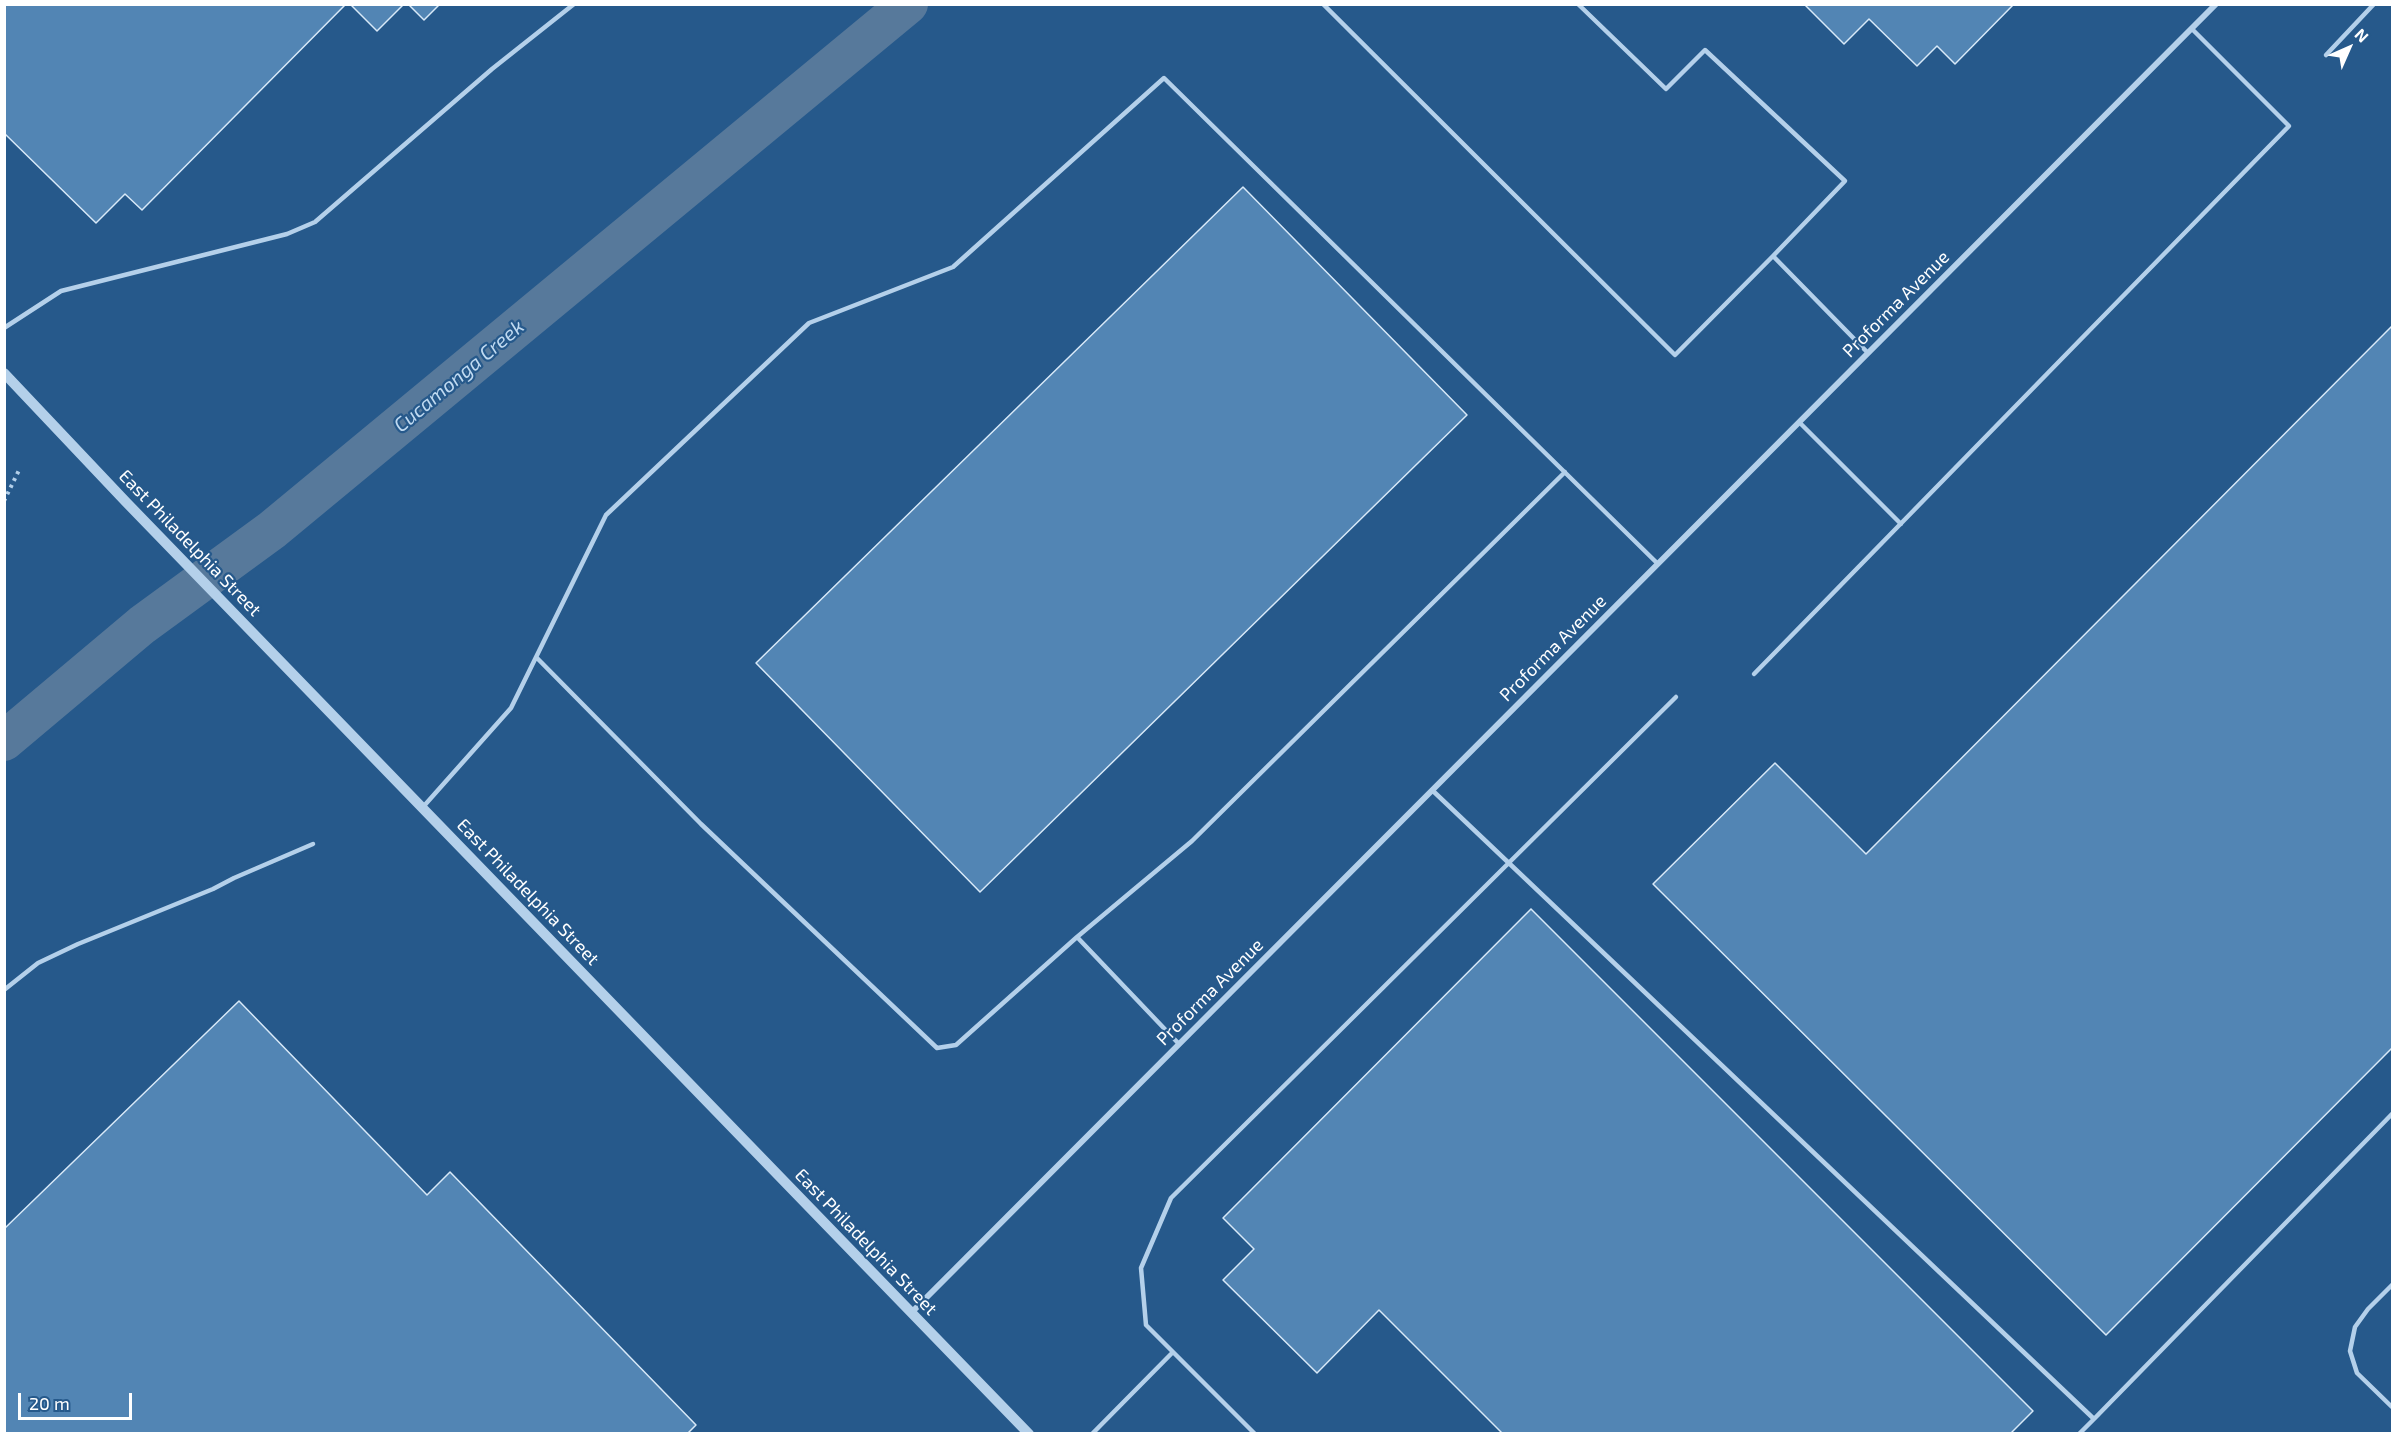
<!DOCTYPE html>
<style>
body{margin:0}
#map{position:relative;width:2397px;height:1438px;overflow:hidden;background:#26598b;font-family:"Exo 2",sans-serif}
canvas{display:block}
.frame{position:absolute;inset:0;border:6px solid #fff;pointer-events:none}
.north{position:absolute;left:2319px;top:18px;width:60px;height:60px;-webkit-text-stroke:4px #26598b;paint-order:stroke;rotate:45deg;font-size:16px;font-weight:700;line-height:24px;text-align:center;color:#fff}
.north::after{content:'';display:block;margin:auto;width:21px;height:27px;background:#fff;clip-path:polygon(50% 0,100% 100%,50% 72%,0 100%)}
.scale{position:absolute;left:18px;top:1393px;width:114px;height:27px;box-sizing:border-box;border:3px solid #fff;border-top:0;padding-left:8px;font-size:18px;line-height:21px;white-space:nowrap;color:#fff;-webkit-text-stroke:4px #26598b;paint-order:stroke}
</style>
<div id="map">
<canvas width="2397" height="1438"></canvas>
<div class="frame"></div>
<div class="north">N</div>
<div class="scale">20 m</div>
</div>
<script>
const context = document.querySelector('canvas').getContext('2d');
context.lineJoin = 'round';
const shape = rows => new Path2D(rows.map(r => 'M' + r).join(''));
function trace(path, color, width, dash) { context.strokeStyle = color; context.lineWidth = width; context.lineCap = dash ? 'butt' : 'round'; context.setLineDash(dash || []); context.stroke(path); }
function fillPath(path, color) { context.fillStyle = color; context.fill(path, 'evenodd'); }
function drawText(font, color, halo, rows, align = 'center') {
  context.font = font + ' "Exo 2",sans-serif'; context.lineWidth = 4.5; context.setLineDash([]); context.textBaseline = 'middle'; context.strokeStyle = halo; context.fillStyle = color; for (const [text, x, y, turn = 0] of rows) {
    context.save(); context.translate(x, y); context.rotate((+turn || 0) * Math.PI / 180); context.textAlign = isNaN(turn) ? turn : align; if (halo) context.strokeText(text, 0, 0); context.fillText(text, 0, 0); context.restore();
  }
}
trace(shape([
 [4,741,142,625,272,530,908,4]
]), '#57799b', 40);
const building = shape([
 [4,4,346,4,142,210,125,194,96,223,4,133,4,4],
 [350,4,404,4,377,31,350,4],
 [408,4,440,4,424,20,408,4],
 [1804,4,2014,4,1955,64,1937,46,1917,66,1869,19,1844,44,1804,4],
 [1243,187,1467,415,980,892,756,663,1243,187],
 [2392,326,2392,1048,2106,1335,1653,884,1775,763,1866,854,2392,326],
 [1531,909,2033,1411,2010,1434,1503,1434,1379,1310,1317,1373,1223,1280,1254,1249,1223,1218,1531,909],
 [239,1001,427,1195,450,1172,696,1425,687,1434,4,1434,4,1229,239,1001]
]);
fillPath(building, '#5285b4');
trace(building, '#d8e9f8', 1.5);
trace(shape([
 [4,501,20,468]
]), '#b4d0ea', 4, [3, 4.5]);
trace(shape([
 [1323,4,1675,355,1773,256,1868,353],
 [1578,4,1666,89,1705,50,1845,181,1773,256],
 [2326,55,2374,4],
 [4,328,61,291,287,234,315,222,492,69,574,4],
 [1799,422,1901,524],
 [536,657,701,824,937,1048,956,1045,1077,937],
 [1754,674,2289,126,2192,29],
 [1432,790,2094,1419,2079,1434],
 [423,807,511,708,606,515,809,323,953,267,1164,78,1658,564],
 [4,990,38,963,78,944,213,889,234,878,313,844],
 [1179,1044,1077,937,1192,841,1565,472],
 [2392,1285,2368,1309,2355,1327,2350,1351,2357,1373,2392,1407],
 [2094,1419,2392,1114],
 [1092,1434,1173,1352],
 [1255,1434,1146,1325,1141,1268,1171,1198,1676,697]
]), '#b4d0ea', 4.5);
trace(shape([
 [911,1313,2216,4]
]), '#b4d0ea', 6);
trace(shape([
 [4,373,126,502,1029,1434]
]), '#b4d0ea', 10);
drawText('18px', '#fff', '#26598b', [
 ["Proforma Avenue",1896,304,-45],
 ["East Philadelphia Street",190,543,46],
 ["Proforma Avenue",1553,648,-45],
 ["East Philadelphia Street",528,892,46],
 ["Proforma Avenue",1210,992,-45],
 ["East Philadelphia Street",866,1242,46]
]);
drawText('italic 20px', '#c0daf1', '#26598b', [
 ["Cucamonga Creek",459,376,-40]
]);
</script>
